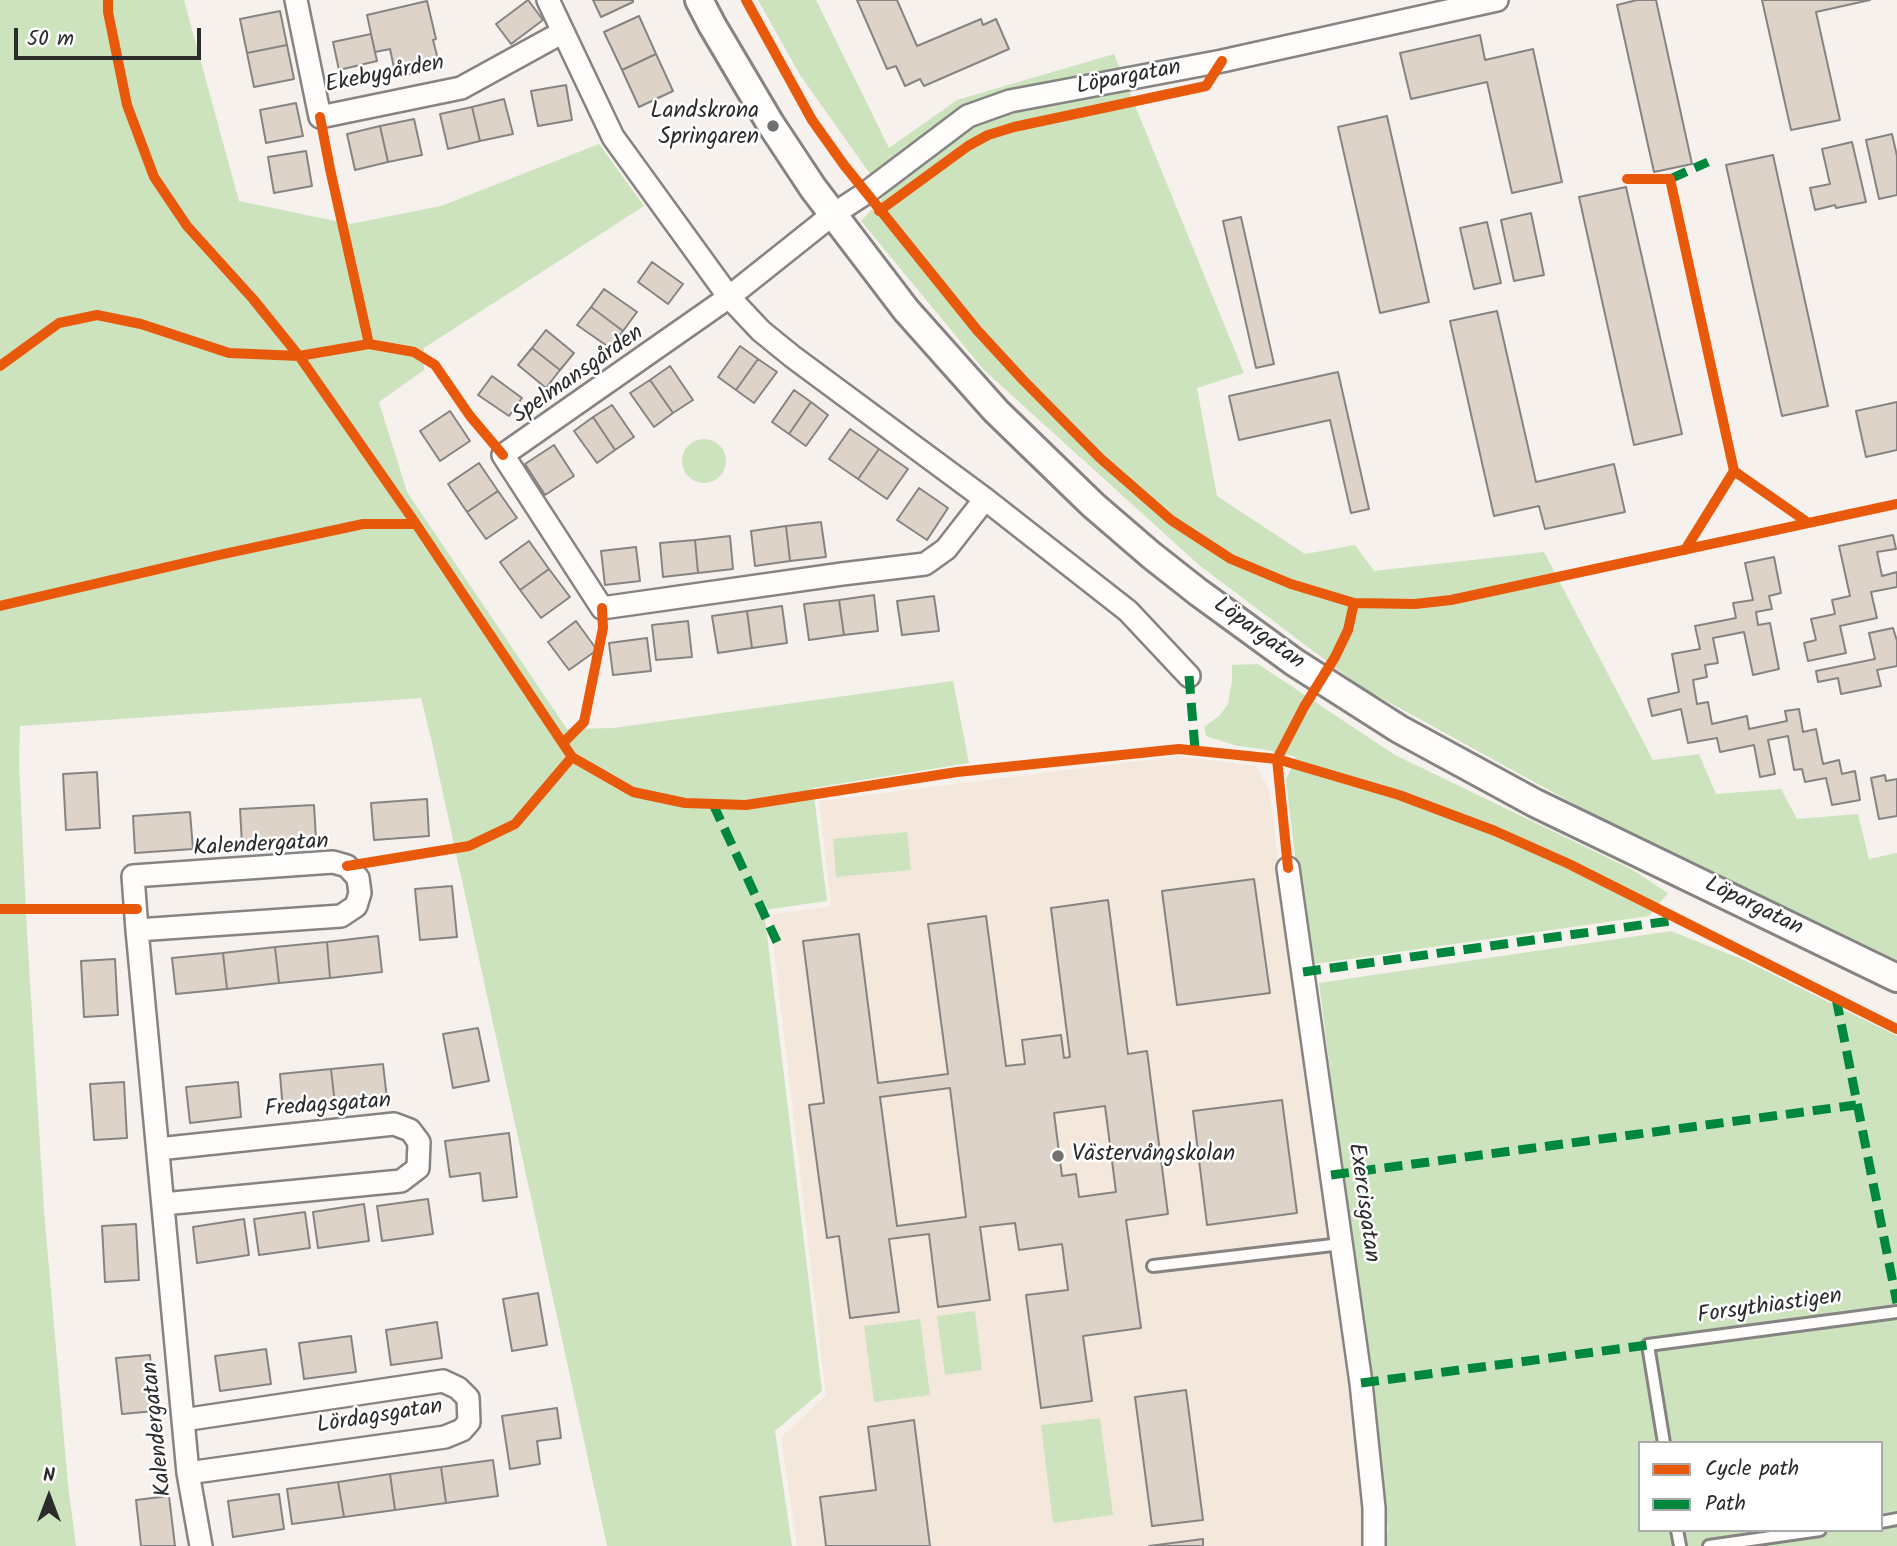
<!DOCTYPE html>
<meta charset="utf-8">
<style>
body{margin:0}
#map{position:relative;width:1897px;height:1546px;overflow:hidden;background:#f6f1ec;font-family:Kalam,sans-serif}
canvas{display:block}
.legend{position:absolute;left:1638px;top:1441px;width:245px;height:91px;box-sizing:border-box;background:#fff;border:2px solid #aaa;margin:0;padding:9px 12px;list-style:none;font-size:21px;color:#2b2b2b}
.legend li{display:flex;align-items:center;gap:14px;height:35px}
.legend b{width:35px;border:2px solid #aaa}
.north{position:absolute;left:14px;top:1462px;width:70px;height:70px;-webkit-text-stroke:5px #fff;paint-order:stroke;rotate:0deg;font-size:19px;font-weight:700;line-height:28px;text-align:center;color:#2b2b2b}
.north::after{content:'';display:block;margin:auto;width:24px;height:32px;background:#2b2b2b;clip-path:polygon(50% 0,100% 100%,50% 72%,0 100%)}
.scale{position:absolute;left:14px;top:28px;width:187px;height:32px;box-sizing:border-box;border:4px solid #2b2b2b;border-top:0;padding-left:9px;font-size:21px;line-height:24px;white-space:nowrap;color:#2b2b2b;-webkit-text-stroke:5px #fff;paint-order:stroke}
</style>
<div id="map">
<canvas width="1897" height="1546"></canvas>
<ul class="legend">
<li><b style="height:9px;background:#e8590c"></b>Cycle path</li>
<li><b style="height:9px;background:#00873e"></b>Path</li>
</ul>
<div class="north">N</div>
<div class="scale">50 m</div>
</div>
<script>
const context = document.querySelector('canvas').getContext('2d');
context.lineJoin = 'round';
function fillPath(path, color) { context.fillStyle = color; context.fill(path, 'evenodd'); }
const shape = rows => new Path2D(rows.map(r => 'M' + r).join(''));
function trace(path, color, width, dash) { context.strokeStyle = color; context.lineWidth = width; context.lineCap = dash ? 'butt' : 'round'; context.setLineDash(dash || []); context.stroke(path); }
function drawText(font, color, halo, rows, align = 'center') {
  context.font = font + ' Kalam,sans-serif'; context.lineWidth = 5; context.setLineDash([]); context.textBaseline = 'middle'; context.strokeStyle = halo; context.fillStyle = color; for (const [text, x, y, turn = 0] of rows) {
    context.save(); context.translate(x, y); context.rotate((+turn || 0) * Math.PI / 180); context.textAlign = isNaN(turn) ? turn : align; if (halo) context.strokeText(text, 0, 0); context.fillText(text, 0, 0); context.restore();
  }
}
fillPath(shape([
 [1178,756,1256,766,1269,789,1367,1532,1363,1546,797,1546,781,1437,826,1396,770,915,831,906,819,801]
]), '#f4e8dc');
fillPath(shape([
 [0,0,184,0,239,201,350,224,441,206,599,144,644,206,424,348,424,370,379,402,407,492,567,729,613,728,953,681,969,763,813,788,827,901,764,910,822,1391,775,1431,792,1546,607,1546,430,734,421,698,20,726,19,763,27,932,44,1211,68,1485,76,1546,0,1546],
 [758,0,816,0,889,148,957,100,1114,54,1244,373,1197,388,1217,496,1305,554,1355,545,1374,571,1544,552,1653,760,1699,754,1716,794,1781,789,1797,819,1858,814,1869,859,1897,853,1897,960,1589,812,1361,687,1199,565,984,370,861,221,885,195,800,75],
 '682 461a22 22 0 1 1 44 0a22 22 0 1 1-44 0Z',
 [1258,664,1395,755,1631,869,1668,893,1649,916,1308,965,1286,780,1296,757,1262,749,1237,746,1206,736,1204,727,1219,716,1228,704,1232,680,1232,665],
 [907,832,911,870,836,877,833,839],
 [1671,931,1746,961,1897,1036,1897,1546,1384,1546,1388,1530,1319,983],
 [1640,1443,1881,1443,1881,1530,1640,1530],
 [975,1311,982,1370,945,1375,937,1316],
 [920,1319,930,1395,874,1402,864,1326],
 [1100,1418,1113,1515,1053,1523,1041,1425]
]), '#cce3be');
const building = shape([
 [528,0,543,20,511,44,496,24,528,0],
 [593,0,633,0,633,2,601,17,593,0],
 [857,0,897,0,917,46,981,19,983,25,996,19,1009,49,924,86,920,79,905,86,896,66,887,69,857,0],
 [1637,0,1656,0,1692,164,1654,172,1617,5,1637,0],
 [1762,0,1870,0,1816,12,1840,120,1791,130,1762,0],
 [427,1,436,39,433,40,440,67,396,77,390,49,375,52,367,15,427,1],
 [280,11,287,45,247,53,240,19,280,11],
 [639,16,656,54,622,70,604,32,639,16],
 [371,34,377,61,339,70,333,42,371,34],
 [1480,35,1485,60,1533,49,1562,182,1512,193,1487,82,1411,99,1400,53,1480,35],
 [287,45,294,79,254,87,247,53,287,45],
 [656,54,673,91,639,107,622,70,656,54],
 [566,85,572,120,538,126,531,91,566,85],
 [504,99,513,134,480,141,472,107,504,99],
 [296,103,303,136,266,143,260,110,296,103],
 [472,107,480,141,448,149,440,114,472,107],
 [1387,116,1429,302,1380,313,1338,127,1387,116],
 [414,119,422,155,388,162,380,126,414,119],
 [380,126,388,162,355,170,347,134,380,126],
 [1892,134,1897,156,1897,195,1879,199,1866,140,1892,134],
 [1852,142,1866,202,1836,208,1835,205,1815,210,1810,188,1830,184,1822,149,1852,142],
 [306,151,312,186,274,193,268,157,306,151],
 [1773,155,1828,406,1782,416,1726,165,1773,155],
 [1626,187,1682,434,1634,445,1579,197,1626,187],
 [1531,213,1544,275,1514,281,1501,220,1531,213],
 [1241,217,1274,364,1256,368,1223,221,1241,217],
 [1487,222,1501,283,1474,289,1460,228,1487,222],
 [652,262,683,284,668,304,638,282,652,262],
 [604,289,637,312,623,331,591,307,604,289],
 [591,307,623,331,610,348,577,325,591,307],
 [1497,311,1536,482,1614,464,1625,512,1545,529,1539,506,1494,516,1450,321,1497,311],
 [546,330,574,353,560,370,532,348,546,330],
 [740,346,758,359,736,390,718,377,740,346],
 [532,348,560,370,546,388,518,365,532,348],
 [758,359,777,372,754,403,736,390,758,359],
 [670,366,693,400,673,413,650,380,670,366],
 [1338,372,1369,509,1351,513,1330,420,1239,440,1229,396,1338,372],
 [492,376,522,398,509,416,478,395,492,376],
 [650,380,673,413,654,427,630,393,650,380],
 [794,390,811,402,789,434,772,422,794,390],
 [811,402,828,415,806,446,789,434,811,402],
 [1897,402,1897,450,1866,457,1856,411,1897,402],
 [612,405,634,437,615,450,593,417,612,405],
 [450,411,470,441,440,461,420,431,450,411],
 [593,417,615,450,597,463,574,431,593,417],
 [850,429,879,449,858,479,829,459,850,429],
 [554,445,574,476,545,495,525,464,554,445],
 [879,449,908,469,887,499,858,479,879,449],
 [479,463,498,491,467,512,448,484,479,463],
 [919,488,948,508,927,540,897,520,919,488],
 [498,491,517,518,486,539,467,512,498,491],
 [821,522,826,557,790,561,786,526,821,522],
 [786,526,790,561,755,566,751,531,786,526],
 [1893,535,1896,549,1877,552,1882,576,1897,572,1897,587,1871,592,1877,618,1840,626,1846,653,1808,661,1804,643,1816,640,1811,619,1835,614,1832,600,1850,596,1839,546,1893,535],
 [730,536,733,569,698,573,695,540,730,536],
 [695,540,698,573,663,577,660,543,695,540],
 [529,541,549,569,520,590,500,562,529,541],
 [636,547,640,581,605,585,601,551,636,547],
 [1774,557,1781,593,1769,596,1772,609,1756,612,1758,625,1770,623,1779,669,1753,675,1744,632,1713,638,1718,663,1705,665,1707,677,1693,680,1697,704,1708,702,1712,724,1747,716,1749,729,1787,721,1785,711,1799,709,1803,732,1816,729,1823,764,1839,760,1842,774,1855,771,1860,800,1832,805,1826,778,1805,782,1802,769,1794,770,1788,736,1768,740,1775,774,1760,777,1754,745,1720,752,1717,738,1688,743,1681,709,1652,716,1648,699,1679,692,1672,654,1700,649,1695,626,1736,618,1733,603,1753,600,1745,563,1774,557],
 [549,569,570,597,541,618,520,590,549,569],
 [874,595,878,631,844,635,839,600,874,595],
 [934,596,939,631,902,635,897,601,934,596],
 [839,600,844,635,809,640,804,604,839,600],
 [782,606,787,643,752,648,747,611,782,606],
 [747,611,752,648,718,653,712,616,747,611],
 [576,621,597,650,569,670,548,642,576,621],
 [688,621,692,657,656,660,652,625,688,621],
 [1893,628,1897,641,1897,666,1877,670,1881,686,1841,694,1838,678,1818,682,1816,671,1875,659,1869,633,1893,628],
 [647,638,651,671,613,675,609,643,647,638],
 [97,772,100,828,66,830,63,774,97,772],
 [1885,775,1886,781,1897,779,1897,816,1879,819,1871,778,1885,775],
 [427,799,429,836,374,840,371,803,427,799],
 [314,805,316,839,242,844,240,809,314,805],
 [190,812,193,849,135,853,133,816,190,812],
 [1254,879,1270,993,1177,1005,1162,891,1254,879],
 [452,886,457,937,420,940,415,889,452,886],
 [1108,900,1128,1054,1147,1051,1168,1214,1126,1220,1141,1328,1083,1336,1092,1401,1041,1408,1026,1295,1068,1290,1062,1244,1019,1250,1015,1223,980,1227,990,1300,938,1307,929,1234,889,1239,899,1312,850,1318,839,1236,827,1238,809,1105,824,1103,803,941,859,934,878,1083,948,1074,928,924,986,916,1006,1066,1025,1064,1022,1040,1061,1035,1064,1058,1070,1057,1051,908,1108,900],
 [950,1088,966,1217,897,1226,880,1097,950,1088],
 [1105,1106,1116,1192,1079,1197,1076,1174,1062,1176,1054,1113,1105,1106],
 [378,936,382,972,330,978,327,942,378,936],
 [327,942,330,978,279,983,275,947,327,942],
 [275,947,279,983,227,989,223,953,275,947],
 [223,953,227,989,176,994,172,958,223,953],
 [115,959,118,1015,84,1017,81,961,115,959],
 [478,1028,489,1081,453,1088,443,1034,478,1028],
 [383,1064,387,1099,335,1105,331,1069,383,1064],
 [331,1069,335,1105,283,1111,280,1074,331,1069],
 [124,1082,127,1138,94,1140,90,1084,124,1082],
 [238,1082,241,1117,190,1123,186,1087,238,1082],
 [1282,1100,1297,1213,1207,1225,1193,1111,1282,1100],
 [509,1133,517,1197,483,1201,480,1173,450,1177,445,1141,509,1133],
 [428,1199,433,1234,382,1241,377,1206,428,1199],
 [364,1204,369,1241,318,1248,313,1212,364,1204],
 [305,1212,310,1248,259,1255,254,1219,305,1212],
 [244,1219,249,1255,197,1263,193,1227,244,1219],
 [136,1224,139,1280,105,1282,102,1226,136,1224],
 [538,1293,547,1345,512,1351,503,1299,538,1293],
 [437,1322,442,1358,391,1365,386,1330,437,1322],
 [351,1336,356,1372,304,1379,299,1343,351,1336],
 [266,1349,271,1384,220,1391,215,1356,266,1349],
 [150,1355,155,1411,122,1414,116,1358,150,1355],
 [1186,1390,1203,1520,1152,1526,1135,1397,1186,1390],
 [557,1408,561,1438,537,1441,540,1464,510,1469,502,1416,557,1408],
 [914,1420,930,1546,826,1546,820,1497,876,1490,868,1427,914,1420],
 [493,1460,498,1496,446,1503,441,1467,493,1460],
 [441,1467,446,1503,395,1510,390,1474,441,1467],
 [390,1474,395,1510,344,1517,338,1482,390,1474],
 [338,1482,344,1517,292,1524,287,1489,338,1482],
 [279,1494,284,1529,233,1537,228,1501,279,1494],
 [169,1496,175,1546,141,1546,136,1500,169,1496],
 [1203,1539,1203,1546,1149,1546,1203,1539]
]);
fillPath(building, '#ddd3c9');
trace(building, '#868482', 2);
const service = shape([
 [1153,1266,1341,1244],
 [1664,1443,1648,1345,1897,1312],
 [1881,1522,1897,1519],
 [1677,1530,1680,1546],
 [1709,1546,1820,1530]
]);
const minor = shape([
 [296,0,320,117,461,88,563,32],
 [548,0,613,137,729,297,832,215,866,193,968,116,1010,101,1222,61,1497,0],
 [985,499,946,549,925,564,842,574,602,608,503,455,729,297,761,331,793,357,985,499,1128,611,1189,676],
 [1288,868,1361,1383,1374,1508,1374,1546],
 [137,930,341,916,356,906,360,893,358,878,347,866,333,862,133,876,137,930,188,1473,201,1546],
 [158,1149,394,1124,410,1130,419,1142,418,1168,401,1181,163,1204],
 [183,1420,443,1381,458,1388,468,1398,469,1422,462,1430,445,1437,188,1473]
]);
const tertiary = shape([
 [699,0,712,25,770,123,813,188,906,310,996,411,1093,505,1151,555,1198,592,1294,662,1399,729,1535,803,1897,978]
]);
trace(service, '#868482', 16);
trace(minor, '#868482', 26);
trace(tertiary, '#868482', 32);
trace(service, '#fefdfc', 10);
trace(minor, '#fefdfc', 21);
trace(tertiary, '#fefdfc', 26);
trace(shape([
 [1670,179,1708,162],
 [1189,676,1195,749],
 [713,804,777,942],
 [1303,972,1677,920],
 [1836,998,1897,1303],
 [1331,1175,1856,1105],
 [1361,1383,1648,1345]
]), '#00873e', 9, [18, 9]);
trace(shape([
 [108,0,108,12,127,105,154,177,187,226,253,299,299,356,416,524,572,757,633,792,685,803,746,805,957,772,1179,749,1277,759,1399,795,1495,831,1569,864,1897,1029],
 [746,0,812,120,844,165,977,330,1023,380,1100,458,1171,520,1231,559,1291,584,1354,603],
 [1627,179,1670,179,1734,471],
 [879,211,968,146,988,135,1014,127,1206,86,1222,61],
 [369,344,414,352,435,365,470,416,503,455],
 [0,366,59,323,97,315,141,324,229,353,299,356,369,344,330,169,320,117],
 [1685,550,1734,471,1807,522],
 [0,606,219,555,363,524,416,524],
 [563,743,584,722,603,628,602,608],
 [347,866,469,846,515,824,572,757],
 [1288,868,1277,759,1304,707,1335,657,1348,630,1354,603,1415,604,1451,600,1897,504],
 [0,909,137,909]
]), '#e8590c', 10);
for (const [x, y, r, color] of [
 [773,126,7,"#72706f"],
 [1058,1156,7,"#72706f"]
]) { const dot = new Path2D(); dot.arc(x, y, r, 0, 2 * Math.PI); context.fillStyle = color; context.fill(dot); trace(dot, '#fff', 2.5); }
drawText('23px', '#2b2b2b', '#fff', [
 ["Ekebygården",385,76,-11],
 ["Löpargatan",1129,79,-11],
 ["Spelmansgården",579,376,-35],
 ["Löpargatan",1258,635,36],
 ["Kalendergatan",261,847,-3],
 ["Löpargatan",1753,908,26],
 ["Fredagsgatan",328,1107,-4],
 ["Exercisgatan",1362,1203,82],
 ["Forsythiastigen",1770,1308,-8],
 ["Lördagsgatan",380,1418,-9],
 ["Kalendergatan",159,1429,-96]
]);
drawText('23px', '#2b2b2b', '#fff', [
 ["Landskrona",759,113],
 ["Springaren",759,139],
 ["Västervångskolan",1072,1156,"left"]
], 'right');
</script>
